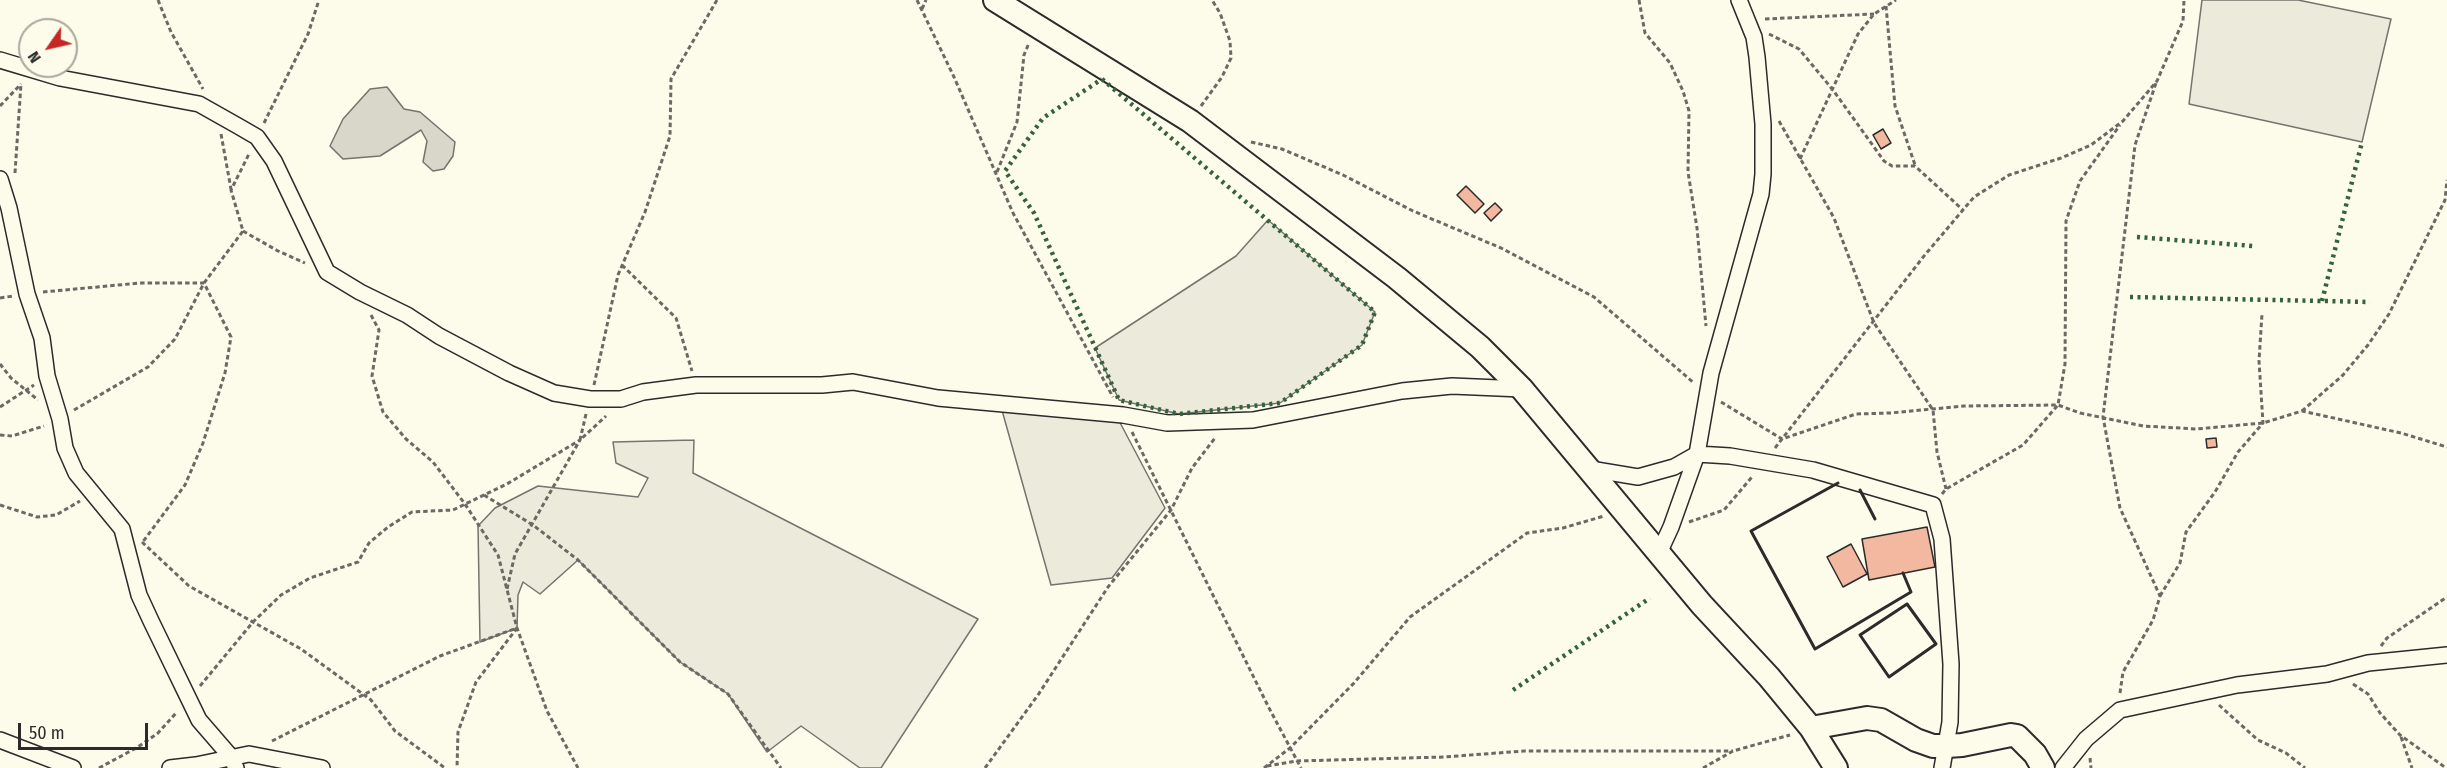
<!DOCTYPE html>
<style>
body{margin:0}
#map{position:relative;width:2447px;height:768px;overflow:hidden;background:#fdfbea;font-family:"Fira Sans Condensed",sans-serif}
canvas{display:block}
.north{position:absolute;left:18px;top:18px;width:60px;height:60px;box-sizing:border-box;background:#fdfbea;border:2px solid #a9a89e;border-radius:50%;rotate:236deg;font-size:16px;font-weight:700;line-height:24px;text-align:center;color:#2b2b2b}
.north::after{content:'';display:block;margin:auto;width:21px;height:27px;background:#c62828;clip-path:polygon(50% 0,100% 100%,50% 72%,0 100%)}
.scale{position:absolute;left:18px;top:723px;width:130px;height:27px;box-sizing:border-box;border:3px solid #2b2b2b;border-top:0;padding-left:8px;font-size:18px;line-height:21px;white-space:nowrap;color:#2b2b2b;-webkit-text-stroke:4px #fdfbea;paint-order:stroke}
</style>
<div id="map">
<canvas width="2447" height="768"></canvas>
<div class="north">N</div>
<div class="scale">50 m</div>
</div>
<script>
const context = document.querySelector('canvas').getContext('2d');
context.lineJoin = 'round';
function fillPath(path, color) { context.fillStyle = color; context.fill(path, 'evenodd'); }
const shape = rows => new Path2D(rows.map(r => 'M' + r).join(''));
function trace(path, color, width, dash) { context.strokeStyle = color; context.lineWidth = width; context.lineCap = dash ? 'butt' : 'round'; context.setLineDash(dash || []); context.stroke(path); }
const green = shape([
 [2202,0,2298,0,2391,19,2362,142,2189,104,2202,0],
 [1268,220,1375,312,1362,345,1280,403,1179,414,1119,400,1095,348,1236,256,1268,220],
 [998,396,1065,403,1116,415,1165,508,1112,578,1051,585,998,396],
 [694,440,693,473,978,619,881,768,860,768,801,726,767,752,728,694,680,662,578,560,540,594,523,582,518,595,517,628,480,642,478,526,495,508,538,486,638,497,648,478,616,463,613,442,694,440]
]);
fillPath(green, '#ecebdb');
trace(green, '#74746e', 1.5);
const water = shape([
 [387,87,404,109,420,112,455,142,453,156,444,169,433,171,423,162,427,141,421,130,380,156,343,159,330,146,343,119,370,89,387,87]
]);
fillPath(water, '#d8d7c9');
trace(water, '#74746e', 1.5);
const building = shape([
 [1883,129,1891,143,1881,149,1873,135,1883,129],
 [1466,186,1484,204,1475,213,1457,195,1466,186],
 [1495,203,1502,210,1491,221,1484,213,1495,203],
 [2216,438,2217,447,2207,448,2206,439,2216,438],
 [1927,527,1935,567,1869,580,1862,539,1927,527],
 [1851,544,1867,574,1843,587,1827,557,1851,544]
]);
fillPath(building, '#f2b8a0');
trace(building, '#2b2b2b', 1.5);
const street = shape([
 [0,60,60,78,199,104,238,126,257,137,274,161,327,272,360,292,407,315,439,336,509,373,554,393,590,399,621,399,643,392,696,385,822,385,853,382,938,398,1123,415,1167,423,1253,420,1402,391,1452,386,1522,389],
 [0,179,9,208,27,294,42,338,47,376,60,419,65,448,76,473,122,529,139,595,151,621,199,720,231,757,236,768],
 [1590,469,1638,477,1674,467,1697,454,1730,456,1813,470,1933,505,1942,539,1951,664,1950,722,1942,768],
 [1659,553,1671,527,1697,454,1711,373,1761,194,1763,174,1763,124,1757,57,1754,37,1739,0],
 [0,740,73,768],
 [170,768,196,765,249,754,322,768],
 [2063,768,2086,739,2120,710,2237,685,2327,674,2368,663,2447,655]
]);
const secondary = shape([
 [995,0,1190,121,1397,278,1480,347,1522,389,1702,605,1769,677,1811,728,1836,768],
 [1811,728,1867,718,1881,720,1916,740,1933,746,1947,746,1962,745,2011,735,2017,736,2035,754,2043,768]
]);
trace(street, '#2b2b2b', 18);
trace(secondary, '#2b2b2b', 26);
trace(shape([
 [158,0,171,32,203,89],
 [917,0,954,77,1013,213,1113,397],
 [1639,0,1645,33,1670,63,1683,91,1689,111,1688,172,1697,228,1706,326],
 [1886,6,1895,106,1915,165],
 [922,9,926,0],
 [1765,19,1874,14],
 [1769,34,1799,49,1833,90,1884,161,1892,166,1915,166,1963,210],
 [0,106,21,84],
 [1201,106,1222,77,1231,58,1230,41,1220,13,1212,0],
 [1779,121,1834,218,1874,323,1933,410,1937,452,1946,489],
 [264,123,308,34,319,0],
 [221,134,231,189],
 [1251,142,1282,149,1343,175,1413,211,1501,248,1594,297,1694,383],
 [1800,159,1858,34,1874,14,1896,0],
 [997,172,1017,122,1024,55,1029,43],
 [15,173,21,84],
 [243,231,278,251,305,263],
 [622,265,676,318,692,371],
 [43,292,140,283,204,283,231,337,225,373,203,443,185,485,142,543],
 [0,298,13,296],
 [371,315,379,330,372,376,383,412,406,439,433,462,465,504,498,555,517,628,547,711,578,768],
 [0,364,11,378,38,400],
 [594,385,618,275,645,212,670,136,671,79,717,0],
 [1721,402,1782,439,1856,414,1890,413,1964,406,2058,405,2080,413,2143,426,2196,429,2263,423,2302,411,2401,433,2447,447],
 [0,407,34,385],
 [74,410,148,367,175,339,204,283,243,231,231,190,249,154],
 [2302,411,2343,375,2368,345,2389,314,2445,200,2447,180],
 [586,414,580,440,606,416],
 [1132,432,1269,708,1301,768],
 [0,435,12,436,44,426],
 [1775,448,1924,256,1974,197,2009,175,2061,158,2091,145,2123,121,2157,81,2183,21,2184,0],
 [1942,494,1946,489,2023,445,2058,405,2065,364,2066,221,2080,181,2120,125],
 [484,495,533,525,578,560,680,662,728,694,781,768],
 [0,505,37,517,56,515,80,501],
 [1689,522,1724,510,1752,477],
 [142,542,189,586,301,649,371,700,395,731,445,768],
 [2160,596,2180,563,2186,532,2215,492,2238,452,2263,423,2259,361,2262,314],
 [2381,646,2387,638,2447,597],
 [2353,684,2368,694,2380,713,2400,735,2446,768],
 [200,686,253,622,281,595,310,578,358,562,369,543,388,527,412,512,453,510,507,484,580,440,515,554,507,589],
 [2120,693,2123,672,2153,620,2160,596,2120,508,2103,417,2135,145,2156,83],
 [2219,705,2258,740,2286,753,2305,768],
 [2401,737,2412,768],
 [272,741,440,656,517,628,476,682,458,732,457,768],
 [2090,758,2091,768],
 [1267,766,1296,761,1444,757,1524,751,1733,751],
 [99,768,138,747,158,733,177,712],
 [985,768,1038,695,1108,587,1171,510,1192,468,1215,438],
 [1264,768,1290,748,1354,683,1410,617,1527,533,1563,528,1604,516],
 [1703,768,1733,751,1790,735]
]), '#6a6964', 3, [4.5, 3]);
trace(street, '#fdfbea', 15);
trace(secondary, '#fdfbea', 22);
trace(shape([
 [1102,79,1375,312,1362,345,1280,403,1179,414,1119,400,1034,213,1005,171,1043,118,1102,79],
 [2137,237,2253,246],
 [2130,297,2370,302],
 [2322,301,2362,142],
 [1513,690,1650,598]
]), '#34623c', 4.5, [3, 4.5]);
trace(shape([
 [1838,483,1751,531,1815,649,1911,592,1903,573],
 [1860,490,1875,519],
 [1907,604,1936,644,1889,677,1860,635,1907,604]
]), '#2b2b2b', 3);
</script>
